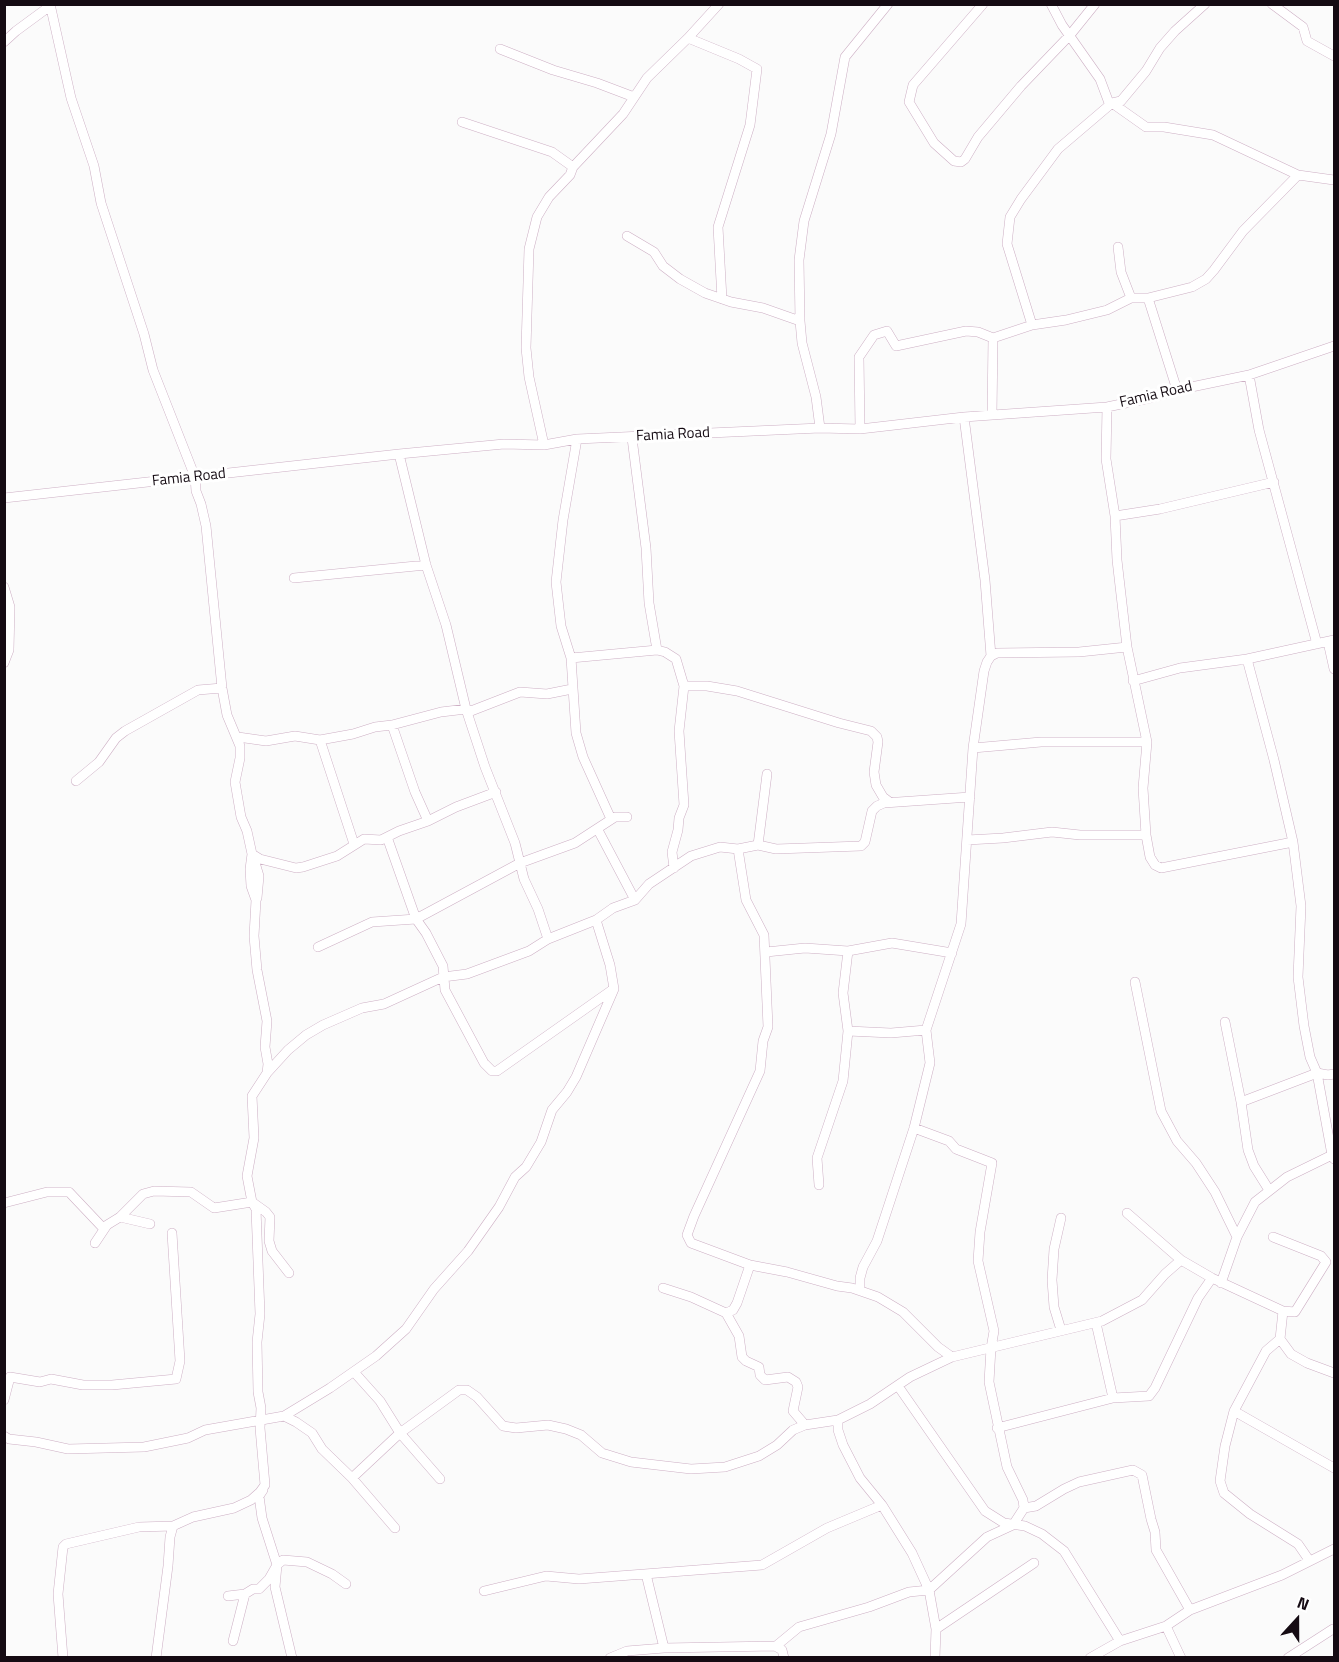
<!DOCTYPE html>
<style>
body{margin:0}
#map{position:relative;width:1339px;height:1662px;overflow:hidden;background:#fbfbfb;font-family:"Titillium Web",sans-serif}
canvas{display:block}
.frame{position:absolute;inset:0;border:6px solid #150b13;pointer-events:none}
.north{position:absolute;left:1267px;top:1590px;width:60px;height:60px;-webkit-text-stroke:4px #fff;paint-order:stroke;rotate:21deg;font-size:16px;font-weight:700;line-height:24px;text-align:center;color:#150b13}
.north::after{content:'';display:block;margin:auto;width:21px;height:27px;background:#150b13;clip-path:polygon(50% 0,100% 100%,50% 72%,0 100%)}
</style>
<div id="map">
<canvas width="1339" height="1662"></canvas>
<div class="frame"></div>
<div class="north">N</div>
</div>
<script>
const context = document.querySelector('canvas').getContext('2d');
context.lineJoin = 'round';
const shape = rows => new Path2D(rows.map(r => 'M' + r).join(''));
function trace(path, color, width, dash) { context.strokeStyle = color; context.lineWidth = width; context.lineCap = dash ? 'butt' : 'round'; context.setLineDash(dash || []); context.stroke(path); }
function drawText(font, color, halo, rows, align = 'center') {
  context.font = font + ' "Titillium Web",sans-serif'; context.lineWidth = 6; context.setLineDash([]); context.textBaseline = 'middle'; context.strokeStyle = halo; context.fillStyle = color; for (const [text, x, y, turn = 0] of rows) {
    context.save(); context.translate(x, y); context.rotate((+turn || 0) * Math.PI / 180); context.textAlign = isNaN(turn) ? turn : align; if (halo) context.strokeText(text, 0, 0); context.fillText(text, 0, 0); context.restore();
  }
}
const minor = shape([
 [50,4,71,98,94,166,101,203,144,334,153,370,195,477,196,491,201,504,206,526,222,688,227,715,240,746,240,758,235,782,241,817,247,831,252,854,250,869,251,886,256,900,254,936,257,970,267,1021,265,1047,268,1064,267,1073,252,1096,254,1138,247,1176,252,1202,256,1209,260,1314,257,1342,258,1392,261,1408,260,1428,265,1485,260,1492,251,1500,234,1508,193,1517,173,1526,170,1537,168,1566,156,1658],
 [983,4,913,85,909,102,934,143,954,161,961,162,965,159,978,137,1021,86,1070,35,1095,4],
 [1051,4,1062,25,1100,79,1109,103,1112,103,1146,127,1164,127,1213,135,1298,175,1334,180],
 [1272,4,1303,27,1307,41,1334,56],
 [688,38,739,59,757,69,750,125,718,227,722,299],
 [4,42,16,31,50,6],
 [500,49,553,70,597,83,634,97],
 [462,122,552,152,573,167],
 [627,236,654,252,663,266,680,279,705,293,731,302,763,308,800,321],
 [1118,247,1121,272,1131,298],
 [1148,298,1177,390],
 [1032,325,1007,244,1010,217,1021,199,1058,149,1112,103,1121,101,1146,71,1160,48,1175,31,1205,4],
 [1249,375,1259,430,1317,644],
 [1107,407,1106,459,1115,516,1117,560,1127,647,1147,742,1143,788,1146,835,1150,857,1155,865,1161,868,1293,842],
 [992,415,993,338],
 [964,417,985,580,991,656],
 [820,428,816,397,802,343,800,321,799,260,804,221,831,134,845,57,888,4],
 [860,429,859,357,874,335,887,331,896,346,966,331,978,332,993,338,1032,325,1066,320,1107,310,1131,298,1148,298,1192,287,1206,279,1214,270,1243,231,1298,175],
 [632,438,646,548,649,603,657,650],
 [577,439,563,520,556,582,561,626,571,658,576,733,583,757,611,819],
 [544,445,529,377,526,348,529,249,537,217,549,197,570,175,573,167,623,114,647,78,688,38,719,4],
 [399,454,426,565,446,625,466,709,485,767,515,843,524,879,538,909,548,939],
 [4,498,399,454,504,444,544,445,577,439,820,428,860,429,964,417,1107,407,1150,398,1177,390,1249,375,1334,346],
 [1115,516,1160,509,1274,482],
 [294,578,426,565],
 [4,587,10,607,9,650,4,663],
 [1328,642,1334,669],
 [571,658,657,650,665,652,676,659,684,686,679,731,684,805,679,818,678,830,672,852,674,868],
 [1247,659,1274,760,1293,842,1301,906,1298,977,1304,1026,1310,1057,1317,1073,1332,1155,1334,1159],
 [1133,681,1180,668,1247,659,1334,640],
 [684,686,707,686,737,691,839,723,871,731,877,737,878,742,874,772,876,785,883,797,891,803],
 [392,725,415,792,428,821],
 [238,737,266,741,295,736,320,740,353,734,375,727,392,725,441,712,466,709,471,711,520,692,547,694,572,689],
 [320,740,354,844],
 [973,748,1041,742,1147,742],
 [76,781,99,762,116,738,125,731,198,690,222,688],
 [598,830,635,900],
 [387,837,416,919,426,933,443,966,445,990,484,1063,492,1071,497,1071,612,990],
 [967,840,1003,838,1052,832,1080,835,1146,835],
 [758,845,767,774],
 [738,849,746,900,764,935,768,1027,763,1041,760,1071,694,1216,687,1235,691,1243,750,1265,787,1272,837,1286,852,1288,878,1297,903,1312,938,1347,952,1357],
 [252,854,260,859,296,868,303,867,337,856,364,839,381,840,399,831,428,821,456,807,496,792],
 [253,856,259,876,257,898],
 [318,947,372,922,416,919,520,863,575,843,615,817,627,817],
 [848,951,843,993,848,1031,891,1033,926,1030],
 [766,952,805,948,848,951,892,943,952,953],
 [1135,982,1161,1111,1177,1141,1196,1163,1215,1192,1237,1237],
 [1225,1022,1241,1102,1248,1150,1254,1166,1269,1190],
 [267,1073,288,1050,306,1035,323,1025,362,1008,384,1004,443,977,467,974,529,951,548,939,596,920,613,908,635,900,649,884,691,856,720,847,738,849,758,845,776,849,861,846,865,842,872,811,877,806,884,803,970,797],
 [1241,1102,1317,1073,1328,1075,1334,1074],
 [914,1128,949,1141,956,1149,992,1163,980,1232,978,1261,994,1331,991,1348,989,1382,1007,1467,1023,1500,1024,1508],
 [819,1185,817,1158,843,1081,848,1031],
 [4,1203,47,1192,69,1192,104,1229],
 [1127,1213,1181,1260,1212,1278,1283,1311,1295,1312,1326,1262,1321,1256,1273,1237],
 [120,1217,150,1224],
 [1061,1218,1054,1249,1052,1280,1054,1307,1061,1330],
 [95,1243,107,1225,120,1217,143,1194,154,1191,191,1192,214,1208,252,1202,266,1212,270,1217,269,1241,272,1251,289,1273],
 [1221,1283,1237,1237,1255,1202,1287,1177,1332,1155],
 [663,1288,691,1297,726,1313,739,1336,742,1357,746,1361,759,1367,760,1375,765,1380,788,1377,796,1382,798,1387,793,1411,805,1425],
 [860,1290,860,1278,863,1267,877,1241,914,1128,930,1063,926,1030,961,924,973,748,984,671,987,662,991,656,997,653,1079,652,1127,647],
 [1283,1311,1280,1339,1266,1351,1234,1411,1225,1446,1220,1481,1224,1493,1250,1514,1298,1544,1309,1560],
 [726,1313,733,1310,737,1303,750,1265],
 [1096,1323,1113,1398],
 [1280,1339,1291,1354,1307,1363,1334,1373],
 [354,1372,380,1401,400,1433,440,1479],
 [898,1386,985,1511,1004,1523,1025,1526,1042,1534,1064,1551,1120,1641],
 [4,1400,10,1377,40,1382,51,1379,83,1385,112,1385,176,1379,180,1361,172,1233],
 [1234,1411,1334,1468],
 [284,1416,296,1422,312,1433,322,1449,352,1478,400,1433,459,1390,467,1390,477,1397,503,1426,516,1428,548,1425,566,1429,581,1435,602,1453,631,1462,691,1469,725,1467,759,1456,777,1445,793,1430,805,1425,838,1420,870,1404,910,1377,952,1357,1102,1321,1142,1300,1165,1274,1181,1260],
 [838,1420,838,1430,843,1445,860,1478,882,1505,912,1553,929,1590,936,1629,935,1658],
 [997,1428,1113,1398,1149,1396,1155,1388,1198,1298,1212,1278],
 [4,1436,9,1439,36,1442,68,1449,144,1447,188,1438,205,1430,284,1416,330,1388,376,1356,406,1329,434,1289,468,1251,499,1207,515,1177,526,1167,541,1142,552,1110,567,1092,576,1077,614,989,610,965,596,920],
 [352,1478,395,1528],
 [484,1591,546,1576,579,1579,762,1565,827,1528,882,1505],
 [228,1596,245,1594,253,1589,259,1589,269,1579,277,1565,262,1518,259,1496,263,1490],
 [1166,1626,1181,1658],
 [936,1629,1034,1563],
 [233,1641,245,1594],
 [776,1646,799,1627,869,1607,909,1592,929,1590,987,1537,1013,1525,1024,1508,1036,1506,1064,1489,1079,1482,1133,1470,1142,1475,1151,1519,1155,1532,1156,1550,1190,1610],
 [664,1648,775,1646,782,1650,784,1658],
 [63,1658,58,1594,63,1547,66,1544,139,1527,173,1526],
 [292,1658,275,1587,277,1565,283,1560,307,1562,332,1574,346,1584],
 [610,1658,627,1651,664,1648,646,1574],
 [1090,1658,1120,1641,1166,1626,1190,1610,1282,1575,1334,1549],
 [1288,1658,1333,1629]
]);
trace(minor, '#cdafc4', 10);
trace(minor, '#fff', 9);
drawText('15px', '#150b13', '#fff', [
 ["Famia Road",1156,395,-13],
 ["Famia Road",673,435,-3],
 ["Famia Road",189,478,-6]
]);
</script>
